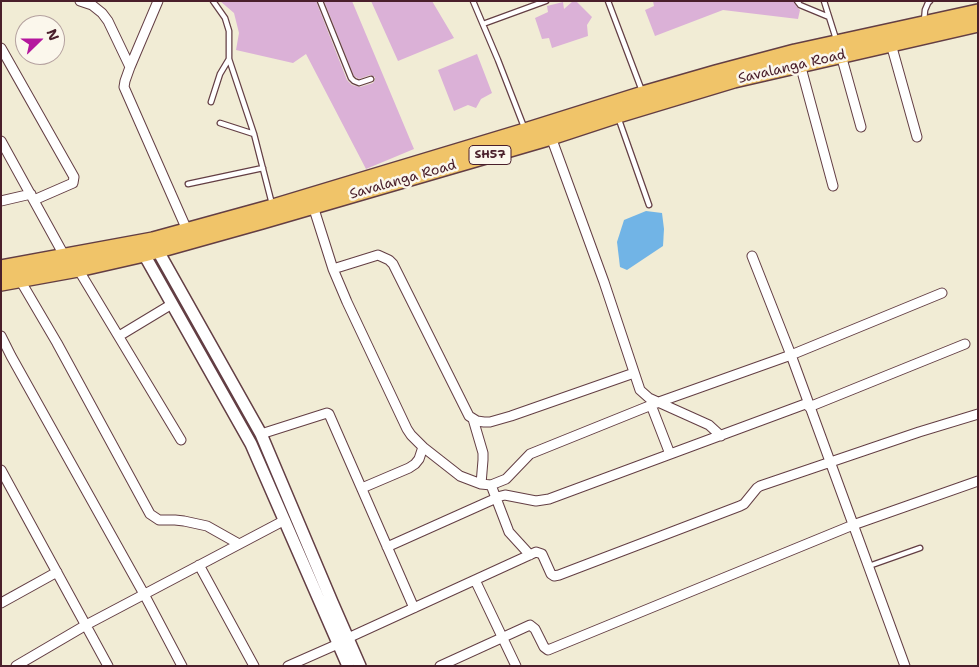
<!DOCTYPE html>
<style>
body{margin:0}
#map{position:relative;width:979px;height:667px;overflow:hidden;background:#f1ecd5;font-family:"Shantell Sans",sans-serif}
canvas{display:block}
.frame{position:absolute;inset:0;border:2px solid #4a1f2b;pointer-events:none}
.north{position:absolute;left:15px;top:15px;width:50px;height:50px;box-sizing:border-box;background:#fbf7ec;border:1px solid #b4a19f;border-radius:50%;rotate:68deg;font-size:14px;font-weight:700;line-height:20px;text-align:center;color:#4a1f2b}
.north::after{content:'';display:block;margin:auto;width:18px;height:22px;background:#b5179e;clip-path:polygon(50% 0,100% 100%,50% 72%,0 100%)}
</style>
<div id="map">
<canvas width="979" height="667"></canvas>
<div class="frame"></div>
<div class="north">N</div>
</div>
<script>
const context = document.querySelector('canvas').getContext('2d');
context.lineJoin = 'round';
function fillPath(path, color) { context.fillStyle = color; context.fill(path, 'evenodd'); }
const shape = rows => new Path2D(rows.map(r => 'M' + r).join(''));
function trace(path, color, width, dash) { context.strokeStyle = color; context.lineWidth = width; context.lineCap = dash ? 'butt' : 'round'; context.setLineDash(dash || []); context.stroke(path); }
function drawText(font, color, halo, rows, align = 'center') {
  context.font = font + ' "Shantell Sans",sans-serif'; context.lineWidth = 5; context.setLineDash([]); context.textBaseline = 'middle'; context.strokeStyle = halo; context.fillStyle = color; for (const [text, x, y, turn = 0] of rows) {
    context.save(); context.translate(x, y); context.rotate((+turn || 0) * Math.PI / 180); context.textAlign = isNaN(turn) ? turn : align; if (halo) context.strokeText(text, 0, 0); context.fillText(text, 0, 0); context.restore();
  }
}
fillPath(shape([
 [646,211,662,213,664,229,663,246,627,270,620,267,617,242,624,220]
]), '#71b4e6');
fillPath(shape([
 [220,1,316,1,347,80,352,85,360,87,373,83,375,80,375,77,370,75,359,79,354,76,324,1,352,1,414,149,366,169,306,54,293,63,236,50,239,33,234,13],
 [371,1,432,1,454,38,398,61],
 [573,1,576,1,592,17,587,25,588,36,552,48,549,38,542,39,535,18,548,12,547,6,563,2,564,9],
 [653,1,793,1,797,7,800,10,798,19,723,10,655,36,645,10,654,6],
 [477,54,492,93,481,99,476,108,468,105,454,111,438,70]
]), '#dbb1d7');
const service = shape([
 [213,1,225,18,229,31,229,59,254,134,272,204],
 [320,1,351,78,354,81,359,83,371,79],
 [473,1,498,60,524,127],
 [608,1,642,91],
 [797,1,800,5,829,17],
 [824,1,836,39],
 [924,21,925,10,928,3,930,1],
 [483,24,546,1],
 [211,102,220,74,229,59],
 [618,117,649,205],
 [220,123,254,134],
 [188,184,263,168],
 [869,566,920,548]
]);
const minor = shape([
 [80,1,92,5,102,13,108,21,130,67],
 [158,1,130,67,125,81,124,87,187,230],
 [891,44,917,137],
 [1,48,74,177,73,183,34,200],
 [841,55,861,127],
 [800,64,833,186],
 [551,137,604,282,640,390,649,398,709,425,721,436],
 [1,141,65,257],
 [1,201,31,194],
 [313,206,333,269,347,302,407,429,411,435,423,447,460,476,481,484,491,485,506,479,530,454,659,402,791,355,942,293],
 [752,256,791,355,905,666],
 [78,269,181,440],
 [333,269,378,255,389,260,393,264,469,416,477,421,484,422,490,422,511,416,634,373],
 [20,280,57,343,150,514,159,520,175,520,184,521,207,526,239,544],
 [1,336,11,356,144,594,182,666],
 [119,336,172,304],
 [651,405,670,454],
 [809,407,965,344],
 [473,419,483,453,483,460,481,484],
 [261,434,327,413,329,414,414,608],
 [1,470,108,666],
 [491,485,509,532,530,555],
 [362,488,409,468,415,464,419,459,423,447],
 [387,547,501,496,505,495,536,501,549,499,808,403],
 [199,565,254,666],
 [475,580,516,666],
 [1,603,57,572],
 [348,638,536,552,542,554,551,574,554,576,559,575,740,506,744,504,757,488,760,486,919,432,978,414],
 [16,666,86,625,285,520],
 [288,666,338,644],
 [440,666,530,625,535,629,544,647,548,650,853,525,978,481]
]);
const tertiary = shape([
 [155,244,158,251,261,434,332,602,360,666],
 [141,249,251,444,348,666]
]);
const primary = shape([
 [1,268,153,240,273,207,525,131,643,94,716,73,795,52,978,12],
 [1,283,78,269,144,254,262,221,551,137,618,115,734,80,978,24]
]);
trace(service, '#633e44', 7);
trace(minor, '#633e44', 11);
trace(tertiary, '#633e44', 14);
trace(primary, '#633e44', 18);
trace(service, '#fff', 4.5);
trace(minor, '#fff', 9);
trace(tertiary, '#fff', 11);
trace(primary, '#f0c469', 15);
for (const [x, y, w] of [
 [490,155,42]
]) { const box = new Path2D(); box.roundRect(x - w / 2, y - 9.5, w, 19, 4); context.fillStyle = '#fbf7ec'; context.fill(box); trace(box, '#4a1f2b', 1); }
drawText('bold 12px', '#4a1f2b', null, [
 ["SH57",490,155]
]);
drawText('14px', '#4a1f2b', '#fbf7ec', [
 ["Savalanga Road",792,67,-13],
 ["Savalanga Road",403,180,-16]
]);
</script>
